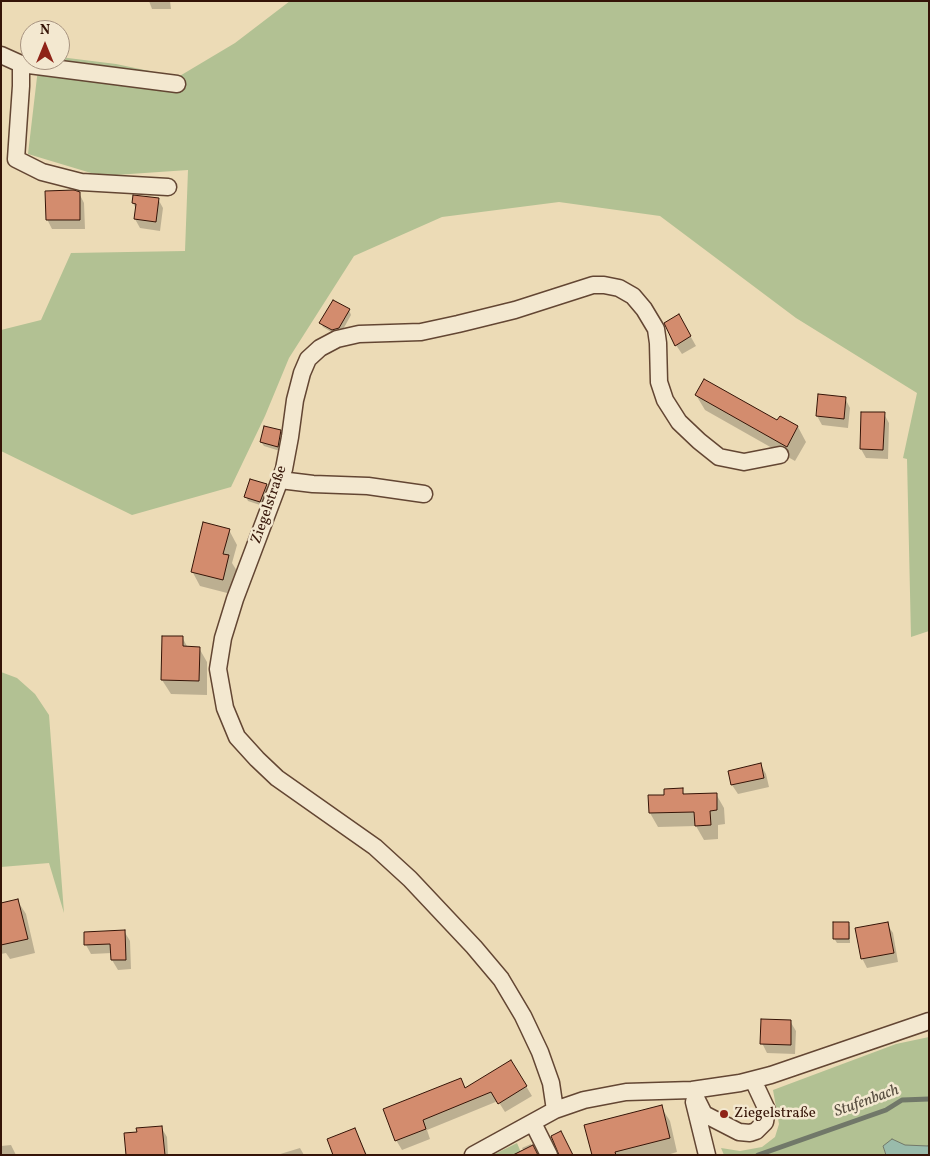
<!DOCTYPE html>
<meta charset="utf-8">
<style>
body{margin:0}
#map{position:relative;width:930px;height:1156px;overflow:hidden;background:#ecdbb6;font-family:Vollkorn,serif}
canvas{display:block}
.frame{position:absolute;inset:0;border:2px solid #351407;pointer-events:none}
.north{position:absolute;left:20px;top:20px;width:50px;height:50px;box-sizing:border-box;background:#f3e8d0;border:1px solid #a79380;border-radius:50%;rotate:0deg;font-size:14px;font-weight:700;line-height:20px;text-align:center;color:#351407}
.north::after{content:'';display:block;margin:auto;width:18px;height:22px;background:#8f2418;clip-path:polygon(50% 0,100% 100%,50% 72%,0 100%)}
</style>
<div id="map">
<canvas width="930" height="1156"></canvas>
<div class="frame"></div>
<div class="north">N</div>
</div>
<script>
const context = document.querySelector('canvas').getContext('2d');
context.lineJoin = 'round';
function fillPath(path, color) { context.fillStyle = color; context.fill(path, 'evenodd'); }
const shape = rows => new Path2D(rows.map(r => 'M' + r).join(''));
function trace(path, color, width, dash) { context.strokeStyle = color; context.lineWidth = width; context.lineCap = dash ? 'butt' : 'round'; context.setLineDash(dash || []); context.stroke(path); }
function drawText(font, color, halo, rows, align = 'center') {
  context.font = font + ' Vollkorn,serif'; context.lineWidth = 5; context.setLineDash([]); context.textBaseline = 'middle'; context.strokeStyle = halo; context.fillStyle = color; for (const [text, x, y, turn = 0] of rows) {
    context.save(); context.translate(x, y); context.rotate((+turn || 0) * Math.PI / 180); context.textAlign = isNaN(turn) ? turn : align; if (halo) context.strokeText(text, 0, 0); context.fillText(text, 0, 0); context.restore();
  }
}
fillPath(shape([
 [290,1,929,1,929,631,911,637,907,459,903,458,917,393,796,318,660,216,559,202,442,217,354,256,289,358,265,416,231,487,132,515,1,451,1,330,41,320,71,253,185,251,188,170,101,176,28,154,39,60,60,60,60,57,116,64,178,77,235,43],
 [1,672,17,678,35,694,49,715,64,913,49,863,1,867],
 [929,1037,928,1146,883,1146,886,1155,724,1155,721,1148,740,1151,762,1147,775,1137,779,1124,773,1090,896,1044],
 [517,1143,522,1155,493,1155]
]), '#b2c193');
const water = shape([
 [892,1139,905,1145,928,1146,929,1143,929,1155,886,1155,883,1146,892,1139]
]);
fillPath(water, '#99bbab');
trace(water, '#717869', 1);
fillPath(shape([
 [149,1,170,1,171,9,152,9],
 [79,193,84,203,85,229,52,229,47,219],
 [158,199,163,208,160,231,140,228,135,219,136,209,133,203],
 [349,310,351,315,341,333,335,334,323,327,321,323],
 [679,316,696,346,682,354,676,345],
 [696,395,778,422,780,417,798,427,806,442,795,461,705,410],
 [845,398,850,408,848,428,822,425,817,416],
 [884,414,889,423,888,459,866,458,861,449],
 [280,431,283,436,280,451,264,446,261,442],
 [266,485,268,489,263,506,248,501,246,497],
 [229,530,237,545,232,563,237,571,231,594,200,586,192,571],
 [182,637,188,648,199,648,207,662,207,695,171,694,162,680],
 [761,765,766,774,769,787,738,794,732,785],
 [682,790,685,795,716,794,724,808,725,824,718,825,718,839,704,840,696,826,658,827,650,813,649,797,665,796],
 [17,900,26,914,35,953,10,959,6,953,1,954,1,904],
 [848,923,850,927,850,943,837,943,834,938],
 [887,924,893,933,898,962,867,968,862,958],
 [124,931,130,941,131,969,118,970,112,960,112,953,91,954,86,945],
 [790,1021,796,1031,795,1054,767,1053,762,1043],
 [511,1061,532,1096,505,1112,498,1101,427,1130,430,1139,402,1150,396,1140,461,1079,466,1089],
 [661,1107,670,1121,677,1152,667,1155,593,1155],
 [161,1127,167,1137,168,1155,127,1155],
 [355,1129,367,1155,334,1155],
 [531,1144,537,1155,526,1155,522,1148],
 [11,1145,16,1155,1,1155,1,1146],
 [300,1148,304,1155,277,1155]
]), '#0003');
trace(shape([
 [758,1155,886,1110,902,1100,929,1099]
]), '#717869', 5);
const building = shape([
 [74,190,80,192,80,220,46,220,45,191,74,190],
 [133,195,159,198,156,222,134,219,136,204,132,203,133,195],
 [333,300,350,309,339,328,332,330,319,323,333,300],
 [679,314,691,336,675,346,664,323,679,314],
 [704,379,777,420,780,416,798,426,787,447,695,395,704,379],
 [818,394,846,397,844,419,816,416,818,394],
 [861,412,885,412,883,450,860,449,861,412],
 [264,426,281,430,278,447,260,442,264,426],
 [250,479,267,484,260,502,244,497,250,479],
 [203,522,230,529,223,554,229,555,223,580,191,572,203,522],
 [162,636,183,636,183,646,200,647,199,681,161,680,162,636],
 [761,763,764,778,731,785,728,771,761,763],
 [683,788,683,794,717,793,717,810,710,811,711,825,695,826,694,812,649,813,648,795,664,795,664,789,683,788],
 [18,899,28,939,1,945,1,903,18,899],
 [833,922,849,922,849,939,833,939,833,922],
 [888,922,894,953,861,959,855,928,888,922],
 [125,930,126,960,111,960,110,944,84,945,84,932,125,930],
 [761,1019,791,1020,791,1045,760,1044,761,1019],
 [511,1060,527,1086,498,1104,491,1092,423,1120,426,1129,395,1141,383,1109,461,1078,465,1088,511,1060],
 [662,1105,670,1138,615,1152,616,1155,592,1155,584,1125,662,1105],
 [162,1126,165,1155,126,1155,124,1133,137,1132,136,1128,162,1126],
 [355,1128,366,1155,333,1155,327,1139,355,1128],
 [561,1131,573,1155,559,1155,551,1136,561,1131],
 [533,1145,538,1155,513,1155,533,1145]
]);
fillPath(building, '#d38c6e');
trace(building, '#351407', 1);
const minor = shape([
 [1,55,21,64,21,86,16,159,42,172,81,182,168,187],
 [21,64,177,84],
 [280,480,313,484,368,486,424,494],
 [692,1090,704,1114,739,1132,750,1133,756,1131,765,1122,767,1110,753,1080],
 [694,1102,707,1155],
 [555,1110,551,1083,540,1052,523,1016,501,979,474,947,410,879,375,847,277,778,257,759,237,737,225,708,218,669,223,638,235,599,284,469,290,437,295,400,302,373,308,359,320,348,337,339,359,334,421,332,458,324,515,310,593,285,604,285,619,288,633,296,644,309,656,329,658,343,659,382,665,400,679,422,699,441,719,457,744,462,780,455],
 [533,1123,549,1155],
 [473,1155,555,1110,584,1100,626,1092,692,1090,740,1083,771,1075,929,1021]
]);
trace(minor, '#634633', 19);
trace(minor, '#f3e8d0', 16);
for (const [x, y, r, color] of [
 [724,1114,5,"#8f2418"]
]) { const dot = new Path2D(); dot.arc(x, y, r, 0, 2 * Math.PI); context.fillStyle = color; context.fill(dot); trace(dot, '#f3e8d0', 2); }
drawText('15px', '#351407', '#f3e8d0', [
 ["Ziegelstraße",270,505,-71]
]);
drawText('15px', '#351407', '#f3e8d0', [
 ["Ziegelstraße",734,1114]
], 'left');
drawText('italic 16px', '#584e40', '#f3e8d0', [
 ["Stufenbach",867,1102,-20]
]);
</script>
